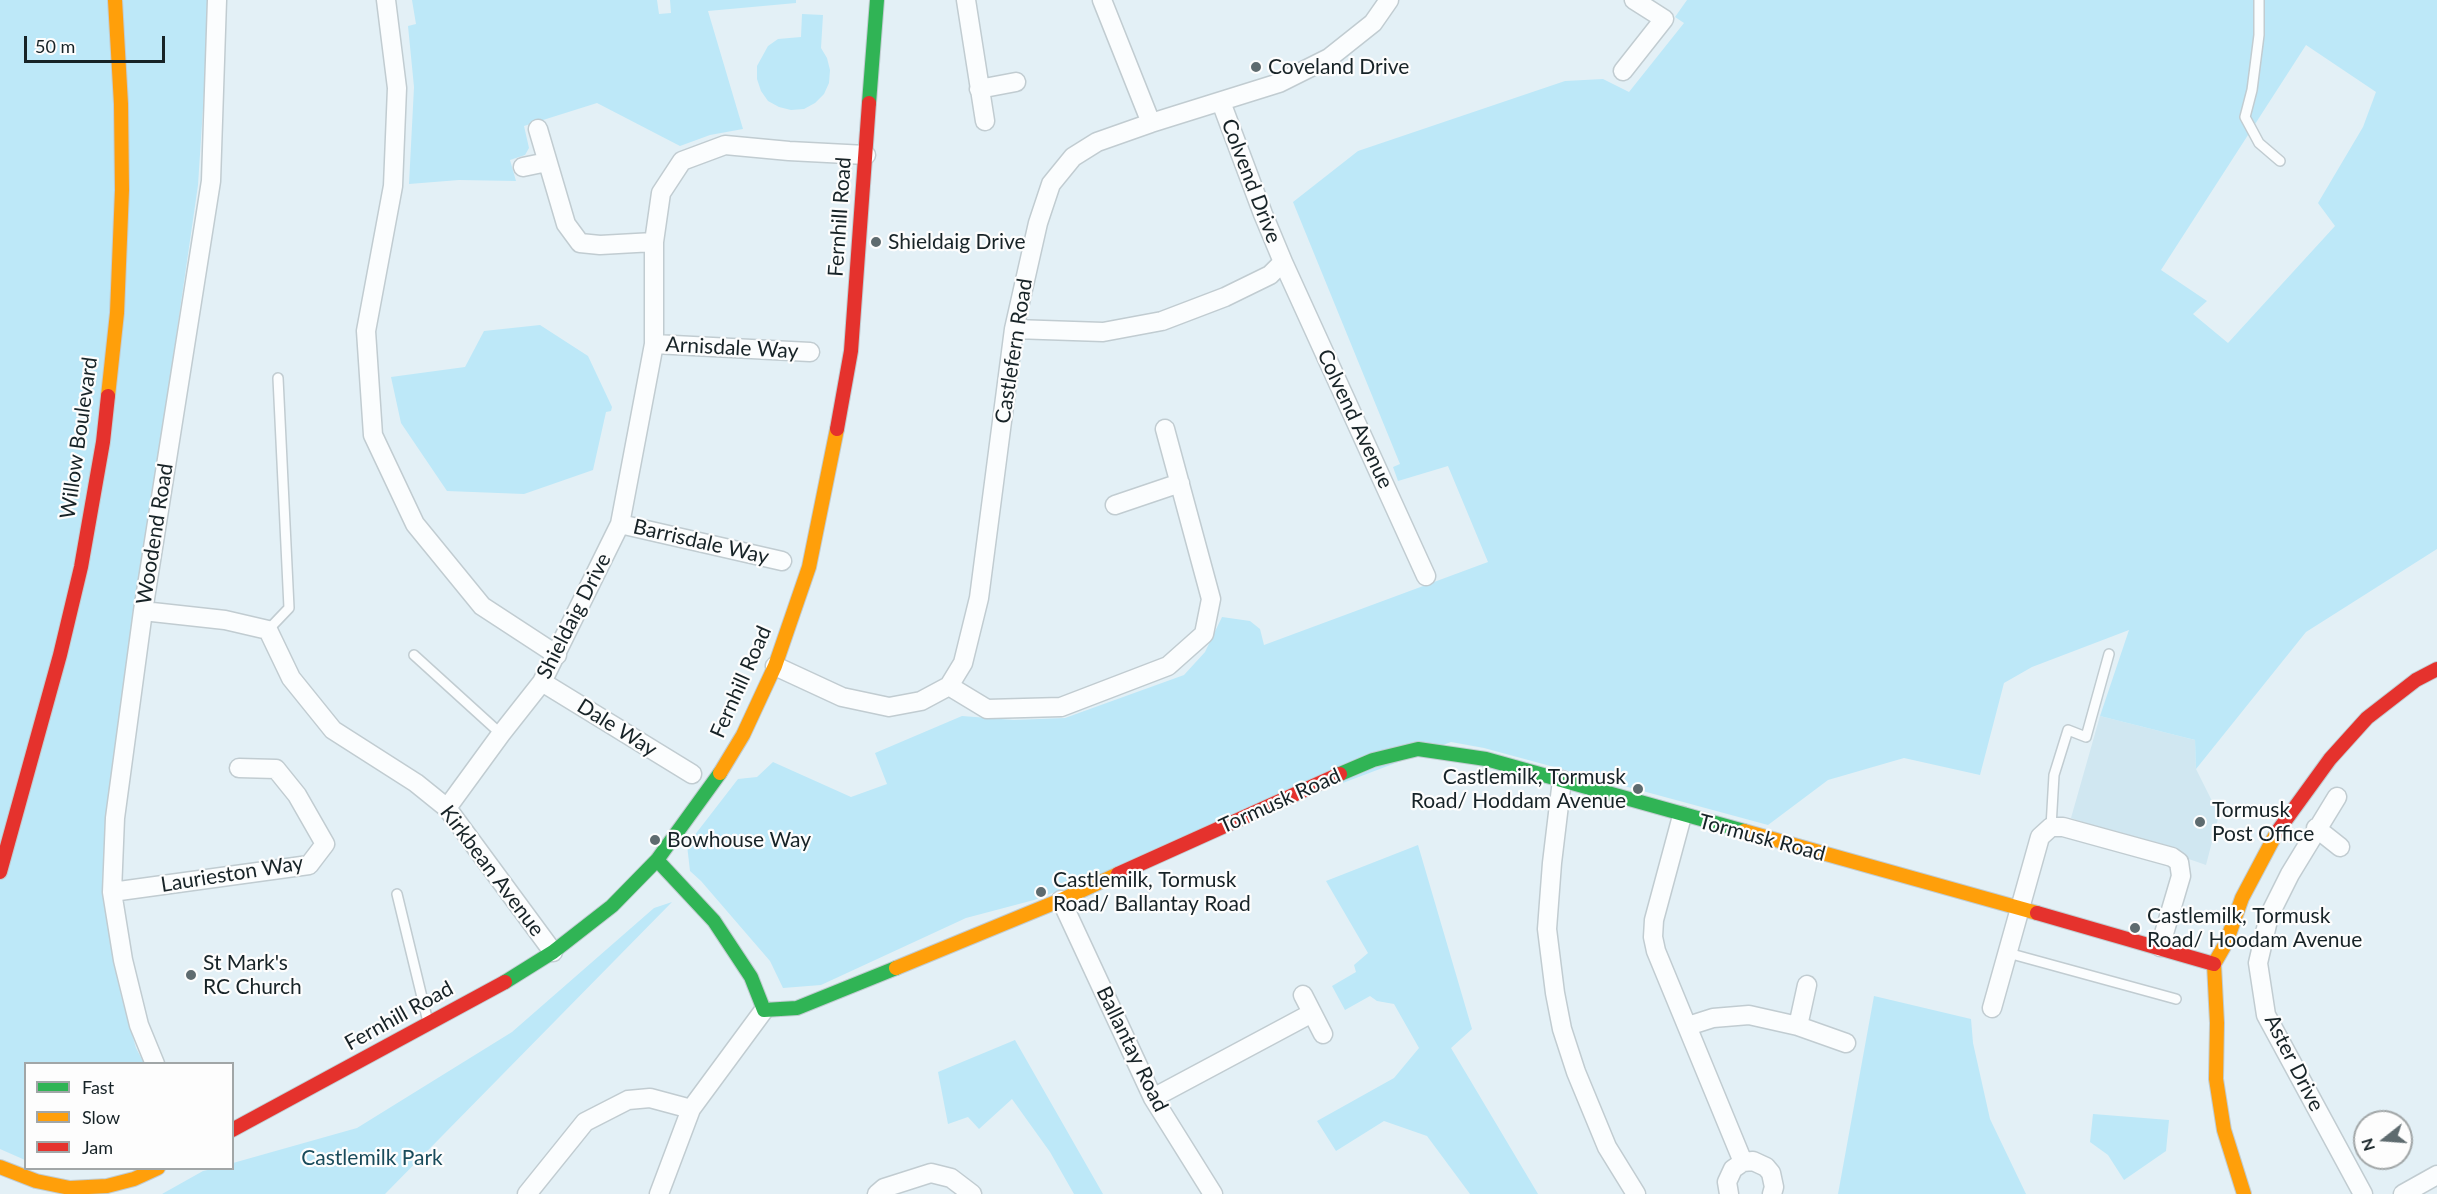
<!DOCTYPE html>
<style>
body{margin:0}
#map{position:relative;width:2437px;height:1194px;overflow:hidden;background:#e3f0f6;font-family:Lato,sans-serif}
canvas{display:block}
.legend{position:absolute;left:24px;top:1062px;width:210px;height:108px;box-sizing:border-box;background:#fdfdfd;border:2px solid #a1a6a7;margin:0;padding:8px 10px;list-style:none;font-size:18px;color:#172327}
.legend li{display:flex;align-items:center;gap:12px;height:30px}
.legend b{width:30px;border:2px solid #a1a6a7}
.north{position:absolute;left:2353px;top:1110px;width:60px;height:60px;box-sizing:border-box;background:#fdfdfd;border:2px solid #a1a6a7;border-radius:50%;rotate:253deg;font-size:16px;font-weight:700;line-height:24px;text-align:center;color:#172327}
.north::after{content:'';display:block;margin:auto;width:21px;height:27px;background:#5e6b6f;clip-path:polygon(50% 0,100% 100%,50% 72%,0 100%)}
.scale{position:absolute;left:24px;top:36px;width:141px;height:27px;box-sizing:border-box;border:3px solid #172327;border-top:0;padding-left:8px;font-size:18px;line-height:21px;white-space:nowrap;color:#172327;-webkit-text-stroke:4px #fdfdfd;paint-order:stroke}
</style>
<div id="map">
<canvas width="2437" height="1194"></canvas>
<ul class="legend">
<li><b style="height:8px;background:#30b455"></b>Fast</li>
<li><b style="height:8px;background:#ff9f0a"></b>Slow</li>
<li><b style="height:8px;background:#e5322d"></b>Jam</li>
</ul>
<div class="north">N</div>
<div class="scale">50 m</div>
</div>
<script>
const context = document.querySelector('canvas').getContext('2d');
context.lineJoin = 'round';
function fillPath(path, color) { context.fillStyle = color; context.fill(path, 'evenodd'); }
const shape = rows => new Path2D(rows.map(r => 'M' + r).join(''));
function trace(path, color, width, dash) { context.strokeStyle = color; context.lineWidth = width; context.lineCap = dash ? 'butt' : 'round'; context.setLineDash(dash || []); context.stroke(path); }
function drawText(font, color, halo, rows, align = 'center') {
  context.font = font + ' Lato,sans-serif'; context.lineWidth = 4.5; context.setLineDash([]); context.textBaseline = 'middle'; context.strokeStyle = halo; context.fillStyle = color; for (const [text, x, y, turn = 0] of rows) {
    context.save(); context.translate(x, y); context.rotate((+turn || 0) * Math.PI / 180); context.textAlign = isNaN(turn) ? turn : align; if (halo) context.strokeText(text, 0, 0); context.fillText(text, 0, 0); context.restore();
  }
}
fillPath(shape([
 [2100,716,2195,740,2196,769,2219,815,2206,865,2071,818]
]), '#d0e7f1');
fillPath(shape([
 [0,0,210,0,198,185,157,469,111,936,121,995,136,1048,144,1063,26,1064,25,1160,0,1149],
 [412,0,657,0,659,14,671,13,670,0,796,0,796,3,708,11,743,129,710,135,680,146,597,103,524,126,529,148,525,155,510,160,516,181,459,180,409,184,414,87,408,26,416,24],
 [1687,0,2437,0,2437,549,2306,632,2196,769,2195,740,2100,716,2129,630,2032,667,2004,683,1980,775,1904,758,1828,780,1768,825,1484,748,1451,742,1034,900,966,918,821,985,783,988,770,961,701,881,690,871,687,845,738,779,757,777,773,762,851,797,887,784,875,753,962,716,1014,720,1065,718,1184,675,1205,652,1222,617,1250,621,1260,629,1264,645,1488,562,1448,466,1398,481,1393,467,1400,464,1293,202,1358,151,1565,81,1603,79,1629,92,1684,23,1675,17],
 [2306,45,2376,92,2363,127,2318,203,2335,226,2228,343,2193,314,2207,301,2161,270],
 [802,14,823,15,821,48,827,58,830,70,829,83,824,94,815,103,804,109,791,110,779,107,768,101,761,91,757,79,757,66,768,46,778,39,801,37],
 [540,325,588,356,612,407,611,411,606,412,593,470,524,494,447,491,401,423,391,377,465,367,484,331],
 [1418,845,1472,1029,1451,1048,1538,1194,1470,1194,1427,1136,1384,1121,1336,1151,1317,1121,1394,1078,1419,1048,1394,1004,1377,1001,1370,996,1345,1010,1332,986,1356,972,1354,965,1368,953,1326,881],
 [672,902,385,1194,162,1194,203,1171,212,1169,232,1168,233,1163,357,1128,512,1032,654,908],
 [1874,996,1971,1019,1973,1043,1990,1119,2026,1194,1838,1194],
 [1015,1040,1103,1194,1074,1194,1050,1152,1012,1099,979,1129,968,1117,948,1124,938,1072],
 [2093,1114,2169,1120,2166,1151,2124,1180,2108,1155,2090,1142]
]), '#bde8f8');
const lane = shape([
 [2259,0,2259,35,2252,90,2245,117,2259,143,2280,161],
 [268,630,289,608,278,378],
 [414,655,501,734],
 [2051,827,2054,775,2068,730,2086,737,2109,654],
 [397,894,428,1022],
 [2008,953,2176,999]
]);
const street = shape([
 [386,0,397,88,393,186,366,331,373,435,415,524,482,606,557,655],
 [966,0,985,121],
 [1102,0,1151,123],
 [1623,71,1664,19,1634,0],
 [979,89,1016,82],
 [538,129,566,224,580,243,600,245,654,242],
 [523,167,547,162],
 [1283,262,1426,576],
 [1014,329,1103,332,1162,321,1225,297,1270,275,1283,262,1263,214,1221,102],
 [654,344,810,352],
 [1115,505,1180,483],
 [620,524,782,561],
 [143,611,225,620,268,630,291,678,333,730,416,783,447,808,553,952],
 [775,666,842,697,889,707,921,701,949,686,963,663,979,598,1014,329,1038,223,1051,184,1073,157,1097,142,1151,123,1279,83,1329,58,1373,23,1389,0],
 [542,682,692,774],
 [949,686,987,709,1061,707,1168,666,1204,634,1211,599,1165,429],
 [1562,780,1552,863,1547,929,1555,993,1562,1029,1576,1072,1607,1147,1636,1194],
 [2337,797,2290,874,2269,916,2258,963,2266,1015,2363,1194],
 [447,808,501,734,542,682,620,524,654,344,654,242,661,193,682,161,725,145,789,151,866,155],
 [1682,816,1654,920,1653,937,1656,951,1743,1162],
 [2316,828,2340,847],
 [112,892,309,865,325,844,297,795,276,769,239,768],
 [1061,900,1153,1098,1213,1194],
 [1303,995,1323,1034],
 [1992,1008,2040,837,2051,827,2063,827,2172,857,2179,862,2181,876,2160,947],
 [1688,1026,1713,1018,1749,1015,1798,1026,1846,1043],
 [1798,1026,1807,985],
 [155,1064,139,1025,123,960,112,892,115,818,143,611,211,181,217,0],
 [1153,1098,1312,1013],
 [527,1194,585,1122,628,1100,650,1098,691,1109],
 [659,1194,691,1109,764,1010],
 [877,1194,884,1188,931,1173,951,1178,972,1194],
 [1729,1194,1727,1182,1733,1169,1743,1162,1753,1161,1766,1167,1771,1173,1774,1187,1772,1194],
 [2403,1194,2437,1175]
]);
const fast = shape([
 [869,103,877,0],
 [1340,774,1373,760,1418,749,1486,759,1744,831],
 [657,860,714,921,751,977,764,1010,797,1008,896,968],
 [505,982,553,952,612,906,657,860,720,773]
]);
const slow = shape([
 [108,396,117,313,122,190,121,104,115,0],
 [720,773,743,735,775,666,809,567,837,429],
 [1744,831,2037,913],
 [896,968,1061,900,1118,874],
 [0,1167,36,1181,70,1188,107,1186,134,1179,158,1168],
 [2244,1194,2224,1130,2216,1079,2217,1023,2214,964,2226,943,2242,898,2277,832]
]);
const jam = shape([
 [837,429,851,351,869,103],
 [2277,832,2330,759,2367,718,2416,680,2437,669],
 [0,872,60,655,81,567,103,442,108,396],
 [1118,874,1340,774],
 [2037,913,2214,964],
 [232,1130,505,982]
]);
trace(lane, '#c1ccd1', 12);
trace(street, '#c1ccd1', 21);
trace(fast, '#c1ccd1', 16);
trace(slow, '#c1ccd1', 16);
trace(jam, '#c1ccd1', 16);
trace(lane, '#fbfdfe', 9);
trace(street, '#fbfdfe', 18);
trace(fast, '#30b455', 14);
trace(slow, '#ff9f0a', 14);
trace(jam, '#e5322d', 14);
for (const [x, y, r, color] of [
 [1256,67,6,"#5e6b6f"],
 [876,242,6,"#5e6b6f"],
 [1638,789,6,"#5e6b6f"],
 [2200,822,6,"#5e6b6f"],
 [655,840,6,"#5e6b6f"],
 [1041,892,6,"#5e6b6f"],
 [2135,928,6,"#5e6b6f"],
 [191,975,6,"#5e6b6f"]
]) { const dot = new Path2D(); dot.arc(x, y, r, 0, 2 * Math.PI); context.fillStyle = color; context.fill(dot); trace(dot, '#fdfdfd', 2); }
drawText('21px', '#172327', '#fdfdfd', [
 ["Coveland Drive",1268,67],
 ["Shieldaig Drive",888,242],
 ["Castlemilk, Tormusk",1626,777,"right"],
 ["Road/ Hoddam Avenue",1626,801,"right"],
 ["Tormusk",2212,810],
 ["Post Office",2212,834],
 ["Bowhouse Way",667,840],
 ["Castlemilk, Tormusk",1053,880],
 ["Road/ Ballantay Road",1053,904],
 ["Castlemilk, Tormusk",2147,916],
 ["Road/ Hoodam Avenue",2147,940],
 ["St Mark's",203,963],
 ["RC Church",203,987]
], 'left');
drawText('21px', '#172327', '#fdfdfd', [
 ["Colvend Drive",1251,181,69],
 ["Fernhill Road",840,217,-86],
 ["Arnisdale Way",732,348,3],
 ["Castlefern Road",1014,351,-81],
 ["Colvend Avenue",1355,419,65],
 ["Willow Boulevard",79,438,-82],
 ["Woodend Road",155,534,-81],
 ["Barrisdale Way",701,542,13],
 ["Shieldaig Drive",574,616,-63],
 ["Fernhill Road",741,682,-66],
 ["Dale Way",617,728,32],
 ["Tormusk Road",1280,801,-24],
 ["Tormusk Road",1762,838,15],
 ["Kirkbean Avenue",492,871,53],
 ["Laurieston Way",232,874,-9],
 ["Fernhill Road",399,1016,-29],
 ["Ballantay Road",1132,1049,64],
 ["Aster Drive",2294,1063,63]
]);
drawText('21px', '#194b5b', '#fdfdfd', [
 ["Castlemilk Park",372,1158]
]);
</script>
